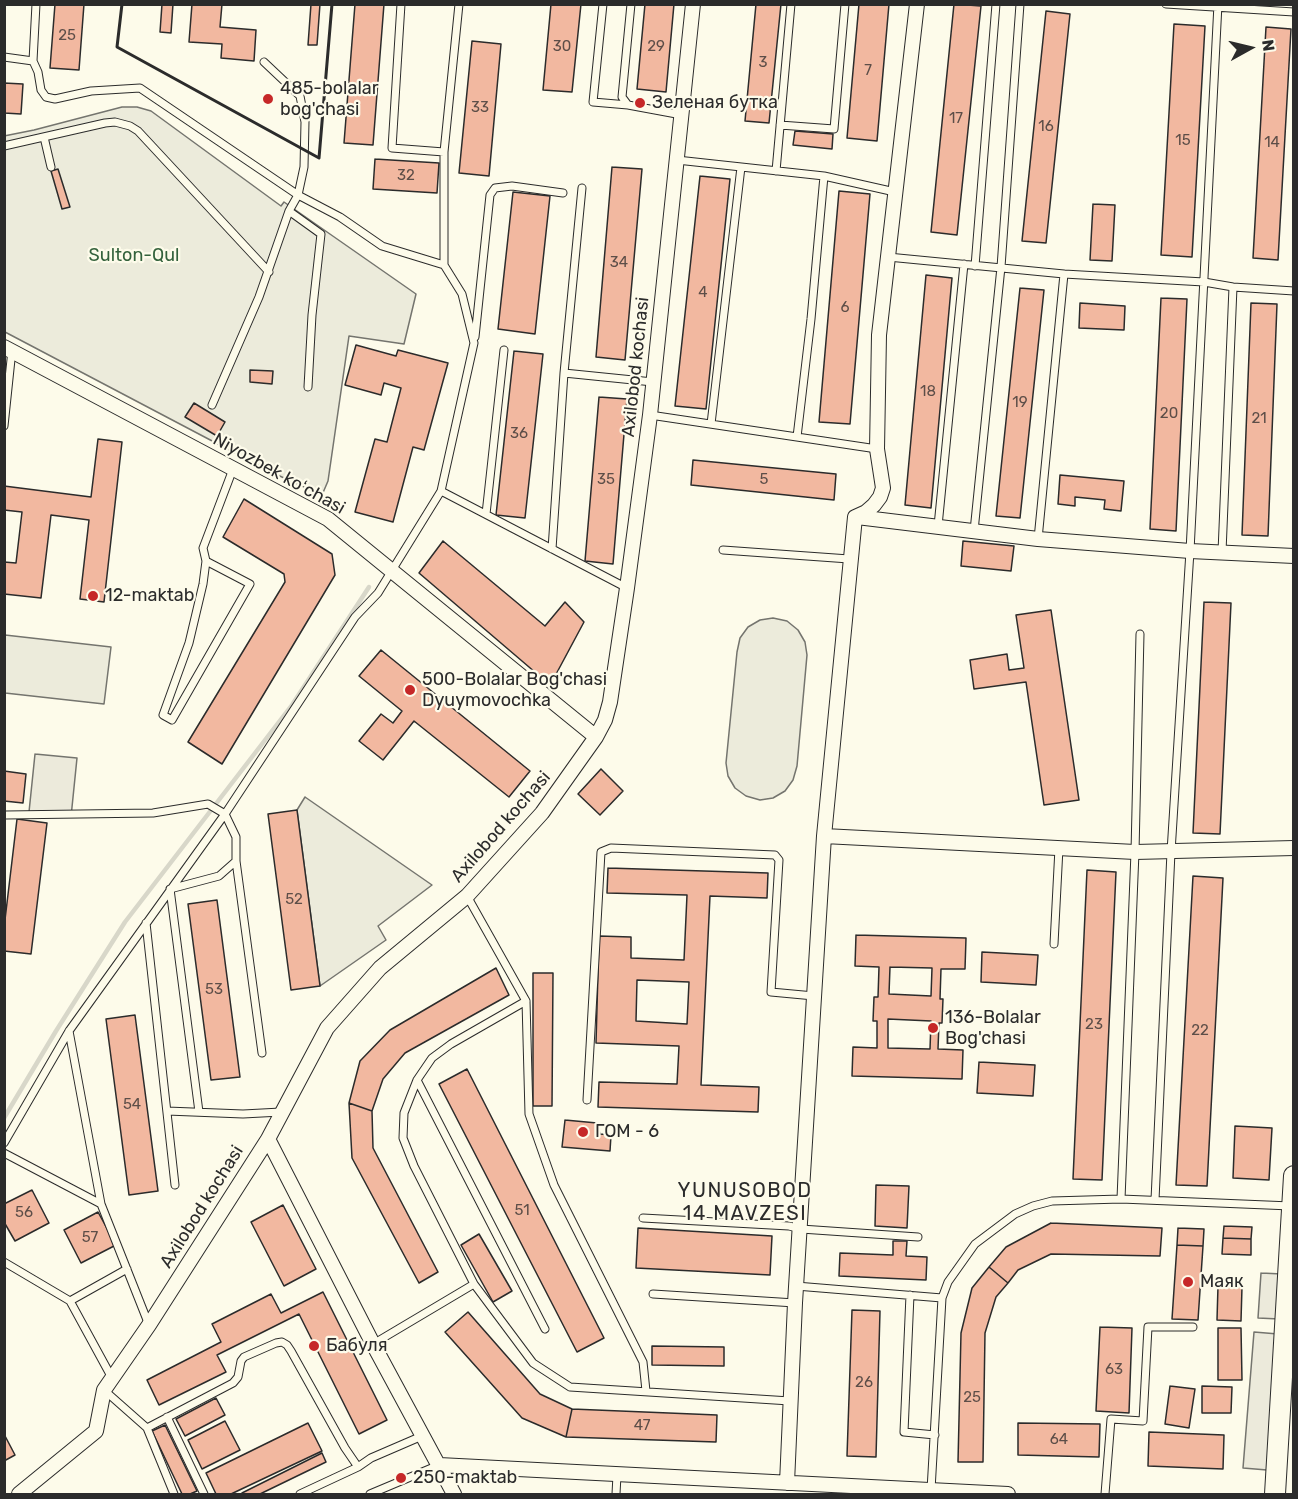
<!DOCTYPE html>
<meta charset="utf-8">
<style>
body{margin:0}
#map{position:relative;width:1298px;height:1499px;overflow:hidden;background:#fdfbea;font-family:Rubik,sans-serif}
canvas{display:block}
.frame{position:absolute;inset:0;border:6px solid #2b2b2b;pointer-events:none}
.north{position:absolute;left:1220px;top:18px;width:60px;height:60px;-webkit-text-stroke:4px #fdfbea;paint-order:stroke;rotate:82deg;font-size:16px;font-weight:700;line-height:24px;text-align:center;color:#2b2b2b}
.north::after{content:'';display:block;margin:auto;width:21px;height:27px;background:#2b2b2b;clip-path:polygon(50% 0,100% 100%,50% 72%,0 100%)}
</style>
<div id="map">
<canvas width="1298" height="1499"></canvas>
<div class="frame"></div>
<div class="north">N</div>
</div>
<script>
const context = document.querySelector('canvas').getContext('2d');
context.lineJoin = 'round';
function fillPath(path, color) { context.fillStyle = color; context.fill(path, 'evenodd'); }
const shape = rows => new Path2D(rows.map(r => 'M' + r).join(''));
function trace(path, color, width, dash) { context.strokeStyle = color; context.lineWidth = width; context.lineCap = dash ? 'butt' : 'round'; context.setLineDash(dash || []); context.stroke(path); }
function drawText(font, color, halo, rows, align = 'center') {
  context.font = font + ' Rubik,sans-serif'; context.lineWidth = 4.5; context.setLineDash([]); context.textBaseline = 'middle'; context.strokeStyle = halo; context.fillStyle = color; for (const [text, x, y, turn = 0] of rows) {
    context.save(); context.translate(x, y); context.rotate((+turn || 0) * Math.PI / 180); context.textAlign = isNaN(turn) ? turn : align; if (halo) context.strokeText(text, 0, 0); context.fillText(text, 0, 0); context.restore();
  }
}
const green = shape([
 [122,107,137,107,151,111,281,206,284,202,416,294,404,344,349,336,328,481,322,495,273,473,5,332,4,136,34,130,122,107],
 [773,618,787,621,798,630,805,642,807,655,797,766,793,780,785,791,773,798,760,800,746,796,735,788,728,776,726,763,737,652,740,638,748,627,760,620,773,618],
 [5,635,111,647,104,704,5,693,5,635],
 [305,797,432,885,378,926,386,940,320,986,297,810,305,797]
]);
fillPath(green, '#ecebdb');
trace(green, '#74746e', 1.5);
const parking = shape([
 [35,754,77,758,71,817,29,812,35,754],
 [1261,1273,1282,1274,1279,1319,1258,1318,1261,1273],
 [1254,1332,1278,1334,1267,1470,1243,1468,1254,1332]
]);
fillPath(parking, '#eceadb');
trace(parking, '#74746e', 1.5);
trace(shape([
 [4,1118,56,1031,125,922,292,705,369,587]
]), '#d8d7c9', 4.5);
const building = shape([
 [55,4,84,4,79,70,50,68,55,4],
 [162,4,173,4,171,33,160,32,162,4],
 [192,4,222,4,220,27,256,30,254,61,221,58,222,44,189,42,192,4],
 [311,4,320,4,317,45,308,45,311,4],
 [355,4,384,4,373,145,344,143,355,4],
 [551,4,581,4,572,92,543,90,551,4],
 [645,4,674,4,666,92,637,89,645,4],
 [756,4,781,4,769,123,745,121,756,4],
 [859,4,889,4,877,141,847,138,859,4],
 [954,4,981,6,957,235,931,232,954,4],
 [1046,11,1070,14,1046,243,1022,241,1046,11],
 [1174,24,1205,26,1192,257,1161,255,1174,24],
 [1266,27,1291,29,1278,260,1253,258,1266,27],
 [472,41,501,44,489,176,459,173,472,41],
 [4,83,23,84,21,114,4,113,4,83],
 [795,131,833,134,832,149,793,145,795,131],
 [375,159,439,163,437,193,373,189,375,159],
 [612,167,642,169,625,360,596,357,612,167],
 [58,169,70,207,62,209,51,171,58,169],
 [700,176,730,179,706,409,675,406,700,176],
 [839,191,870,194,850,424,819,422,839,191],
 [513,192,550,196,535,334,498,329,513,192],
 [1093,204,1115,205,1112,261,1090,260,1093,204],
 [926,275,952,278,931,508,905,505,926,275],
 [1020,288,1044,290,1020,518,996,516,1020,288],
 [1161,298,1187,299,1176,531,1150,529,1161,298],
 [1080,303,1125,306,1124,330,1079,328,1080,303],
 [1251,303,1277,304,1268,536,1242,535,1251,303],
 [356,345,396,356,398,350,448,363,424,450,413,447,393,522,355,512,375,439,387,442,401,388,384,383,381,395,345,385,356,345],
 [514,351,543,354,525,518,496,515,514,351],
 [250,370,273,371,272,384,250,382,250,370],
 [599,397,627,399,613,564,585,561,599,397],
 [194,403,225,422,217,436,185,417,194,403],
 [98,439,122,442,104,602,80,599,89,520,51,515,41,598,4,594,4,562,16,563,22,512,4,510,4,486,91,497,98,439],
 [693,460,836,474,834,500,691,485,693,460],
 [1060,475,1124,481,1121,511,1104,509,1105,500,1075,497,1075,506,1058,504,1060,475],
 [244,499,332,554,335,575,222,764,188,742,285,582,284,574,223,537,244,499],
 [443,541,545,626,565,602,584,622,554,678,545,678,536,673,419,573,443,541],
 [963,541,1014,546,1011,571,961,566,963,541],
 [1204,602,1231,603,1220,834,1193,833,1204,602],
 [1051,610,1079,800,1044,805,1026,682,974,689,970,660,1007,654,1009,670,1024,668,1016,615,1051,610],
 [381,650,530,771,509,797,414,721,383,760,359,741,381,714,393,723,402,711,359,676,381,650],
 [601,769,623,791,600,815,578,794,601,769],
 [4,771,26,774,23,803,4,801,4,771],
 [297,810,320,986,291,990,268,814,297,810],
 [17,819,47,823,31,954,4,951,4,928,17,819],
 [608,868,768,873,767,898,710,896,701,1085,759,1087,758,1112,598,1107,599,1082,677,1084,679,1046,596,1043,599,936,631,937,631,958,684,960,687,895,607,893,608,868],
 [637,980,689,982,687,1024,636,1021,637,980],
 [1087,870,1116,872,1102,1180,1073,1179,1087,870],
 [1193,876,1223,878,1207,1186,1176,1185,1193,876],
 [217,900,240,1077,211,1080,188,904,217,900],
 [856,935,966,938,965,969,941,969,940,999,943,999,942,1023,939,1023,938,1049,963,1050,962,1079,852,1076,853,1047,877,1048,877,1021,873,1021,874,997,878,997,879,967,855,966,856,935],
 [890,967,932,968,931,996,889,994,890,967],
 [888,1019,931,1021,930,1049,888,1048,888,1019],
 [982,952,1038,955,1036,985,981,982,982,952],
 [496,968,509,995,405,1053,383,1079,372,1111,349,1103,360,1061,390,1030,496,968],
 [533,973,553,973,552,1106,533,1106,533,973],
 [135,1015,158,1191,129,1195,106,1019,135,1015],
 [979,1062,1035,1065,1033,1096,977,1093,979,1062],
 [467,1069,604,1338,577,1352,439,1084,467,1069],
 [349,1103,372,1111,373,1148,438,1272,419,1283,352,1158,349,1103],
 [565,1120,597,1123,600,1134,611,1135,610,1151,562,1147,565,1120],
 [1235,1126,1272,1128,1269,1180,1233,1178,1235,1126],
 [876,1185,909,1186,907,1228,875,1226,876,1185],
 [32,1190,49,1223,15,1241,4,1222,4,1204,32,1190],
 [283,1205,316,1269,284,1286,251,1222,283,1205],
 [98,1212,116,1245,81,1263,64,1230,98,1212],
 [1051,1223,1162,1228,1160,1256,1051,1254,1018,1270,1008,1283,989,1267,1006,1247,1051,1223],
 [1224,1226,1252,1227,1251,1239,1223,1238,1224,1226],
 [638,1228,772,1236,770,1275,636,1268,638,1228],
 [1178,1228,1204,1229,1203,1246,1177,1245,1178,1228],
 [479,1234,512,1291,493,1302,461,1245,479,1234],
 [1223,1238,1251,1239,1251,1255,1222,1254,1223,1238],
 [893,1241,907,1241,906,1256,927,1257,926,1280,839,1276,840,1253,893,1255,893,1241],
 [1177,1245,1203,1246,1198,1320,1172,1319,1177,1245],
 [989,1267,1008,1283,996,1297,985,1333,983,1462,958,1462,961,1333,972,1288,989,1267],
 [1218,1286,1242,1287,1241,1321,1217,1320,1218,1286],
 [323,1292,387,1420,359,1434,299,1314,217,1355,226,1372,159,1405,147,1380,221,1342,212,1324,271,1294,281,1313,323,1292],
 [852,1310,880,1311,876,1457,847,1456,852,1310],
 [468,1312,540,1394,572,1409,566,1437,522,1418,445,1332,468,1312],
 [1100,1327,1132,1328,1129,1413,1096,1411,1100,1327],
 [1218,1328,1241,1328,1242,1380,1218,1380,1218,1328],
 [652,1346,724,1347,724,1366,652,1365,652,1346],
 [1170,1386,1195,1389,1189,1428,1165,1424,1170,1386],
 [1202,1386,1232,1387,1231,1413,1202,1413,1202,1386],
 [216,1398,225,1415,185,1436,176,1419,216,1398],
 [572,1409,717,1415,716,1442,566,1437,572,1409],
 [225,1421,240,1450,202,1469,188,1440,225,1421],
 [308,1423,322,1451,231,1494,216,1494,206,1473,308,1423],
 [1018,1423,1100,1424,1099,1457,1018,1455,1018,1423],
 [165,1425,197,1491,190,1494,182,1494,152,1431,165,1425],
 [1149,1432,1224,1435,1223,1469,1148,1466,1149,1432],
 [4,1434,15,1455,4,1461,4,1434],
 [322,1453,326,1462,260,1494,242,1494,242,1493,322,1453]
]);
fillPath(building, '#f2b8a0');
trace(building, '#2b2b2b', 1.5);
const service = shape([
 [401,4,392,148,444,152,459,4],
 [603,4,593,102,628,105],
 [631,4,622,97,628,105,682,115],
 [1166,4,1294,12],
 [4,57,33,61,38,72,41,90,46,97,55,99,91,91,140,88,298,195,304,167,305,122,300,96,264,62],
 [33,61,36,4],
 [780,125,834,129,845,4],
 [44,137,51,167],
 [4,146,105,123,115,122,130,126,138,131,269,272],
 [677,160,824,176,811,319,797,437],
 [776,171,791,4],
 [824,176,895,192],
 [289,211,321,234,312,315,308,387],
 [888,257,1064,274,1204,282,1233,287,1294,291],
 [975,266,996,4],
 [475,337,490,195,495,188,512,186,563,193],
 [564,373,653,382],
 [212,405,259,297,289,211,298,195,340,217,382,246,444,265,444,152],
 [650,415,877,449],
 [711,424,741,167],
 [4,426,12,350],
 [441,491,627,588],
 [486,514,504,350],
 [938,526,964,264],
 [974,531,1001,267,1020,4],
 [1038,539,1064,274],
 [552,549,564,373,582,188],
 [723,550,849,559],
 [1222,552,1233,287],
 [206,561,250,584,172,720,163,715,189,643,203,584,206,561,203,548,233,469],
 [1140,634,1135,852,1121,1199,1291,1206],
 [6,815,153,813,208,804,225,814,236,837,236,861,219,876,170,889,199,1112],
 [236,861,262,1053],
 [467,896,526,1001,451,1044,432,1058,417,1080,404,1113,403,1138,414,1166,474,1284,533,1363,570,1387,790,1401],
 [146,923,175,1185],
 [1054,944,1059,848],
 [526,1001,529,1114,554,1185,643,1362,646,1391],
 [69,1031,101,1204],
 [417,1080,545,1329],
 [587,1100,601,852,611,848,775,855,779,860,771,992,814,996],
 [167,1111,243,1114,281,1112],
 [4,1143,69,1031,225,814,355,617,378,593,441,491,474,343,462,294,444,265],
 [4,1153,101,1204,149,1325],
 [1155,1200,1171,852,1190,551,1218,4],
 [643,1218,789,1226,801,1229,918,1237],
 [4,1262,70,1301,127,1269],
 [796,1286,942,1298],
 [653,1294,795,1303],
 [910,1295,904,1432,935,1435],
 [70,1301,112,1378],
 [373,1344,474,1284],
 [104,1390,147,1428,174,1494],
 [167,1417,204,1494],
 [147,1428,233,1383,238,1377,241,1361,244,1357,276,1343,282,1342,287,1345,291,1351,345,1448,358,1467,371,1458,422,1436],
 [931,1490,942,1298,948,1282,975,1244,1015,1214,1033,1206,1052,1201,1121,1199],
 [300,1494,358,1467],
 [370,1494,439,1465],
 [616,1494,617,1475],
 [1105,1494,1111,1419,1143,1421,1148,1327,1193,1327]
]);
const minor = shape([
 [4,347,328,519,596,737],
 [857,517,1038,539,1190,551,1294,556],
 [824,836,1135,852,1294,848],
 [268,1139,373,1344,454,1494],
 [439,1465,1008,1494],
 [787,1483,795,1303,824,836,855,517,866,512,874,505,880,497,883,488,877,449,879,335,917,4],
 [19,1494,96,1431,104,1390,149,1325,268,1139,327,1028,380,968,467,896,542,813,596,737,605,720,610,702,627,588,650,415,693,4]
]);
const secondary = shape([
 [1275,1494,1294,1176]
]);
trace(service, '#2b2b2b', 9);
trace(minor, '#2b2b2b', 16);
trace(secondary, '#2b2b2b', 22);
trace(service, '#fdfbea', 7);
trace(minor, '#fdfbea', 14);
trace(secondary, '#fdfbea', 20);
trace(shape([
 [122,4,117,47,319,158,332,4]
]), '#2b2b2b', 3);
for (const [x, y, r, color] of [
 [268,99,6,"#c62828"],
 [640,103,6,"#c62828"],
 [93,596,6,"#c62828"],
 [410,690,6,"#c62828"],
 [933,1028,6,"#c62828"],
 [583,1132,6,"#c62828"],
 [1188,1282,6,"#c62828"],
 [314,1346,6,"#c62828"],
 [401,1478,6,"#c62828"]
]) { const dot = new Path2D(); dot.arc(x, y, r, 0, 2 * Math.PI); context.fillStyle = color; context.fill(dot); trace(dot, '#fdfbea', 2); }
drawText('15px', '#5d4e48', null, [
 ["25",67,36],
 ["30",562,47],
 ["29",656,47],
 ["3",763,63],
 ["7",868,71],
 ["33",480,108],
 ["17",956,119],
 ["16",1046,127],
 ["15",1183,141],
 ["14",1272,143],
 ["32",406,176],
 ["34",619,263],
 ["4",703,293],
 ["6",845,308],
 ["18",928,392],
 ["19",1020,403],
 ["20",1169,414],
 ["21",1259,419],
 ["36",519,434],
 ["35",606,480],
 ["5",764,480],
 ["52",294,900],
 ["53",214,990],
 ["23",1094,1025],
 ["22",1200,1031],
 ["54",132,1105],
 ["51",522,1211],
 ["56",24,1213],
 ["57",90,1238],
 ["63",1114,1370],
 ["26",864,1383],
 ["25",972,1398],
 ["47",642,1426],
 ["64",1059,1440]
]);
drawText('18px', '#2b2b2b', '#fdfbea', [
 ["485-bolalar",280,89],
 ["bog'chasi",280,110],
 ["Зеленая бутка",652,103],
 ["12-maktab",105,596],
 ["500-Bolalar Bog'chasi",422,680],
 ["Dyuymovochka",422,701],
 ["136-Bolalar",945,1018],
 ["Bog'chasi",945,1039],
 ["ГОМ - 6",595,1132],
 ["Маяк",1200,1282],
 ["Бабуля",326,1346],
 ["250-maktab",413,1478]
], 'left');
drawText('18px', '#34623c', '#fdfbea', [
 ["Sulton-Qul",134,256]
]);
drawText('18px', '#2b2b2b', '#fdfbea', [
 ["Axilobod kochasi",636,367,-84],
 ["Niyozbek koʻchasi",279,474,29],
 ["Axilobod kochasi",501,827,-49],
 ["Axilobod kochasi",202,1207,-58]
]);
context.letterSpacing = '1.5px';
drawText('20px', '#2b2b2b', '#fdfbea', [
 ["YUNUSOBOD",745,1191],
 ["14 MAVZESI",745,1214]
]);
context.letterSpacing = '0px';
</script>
